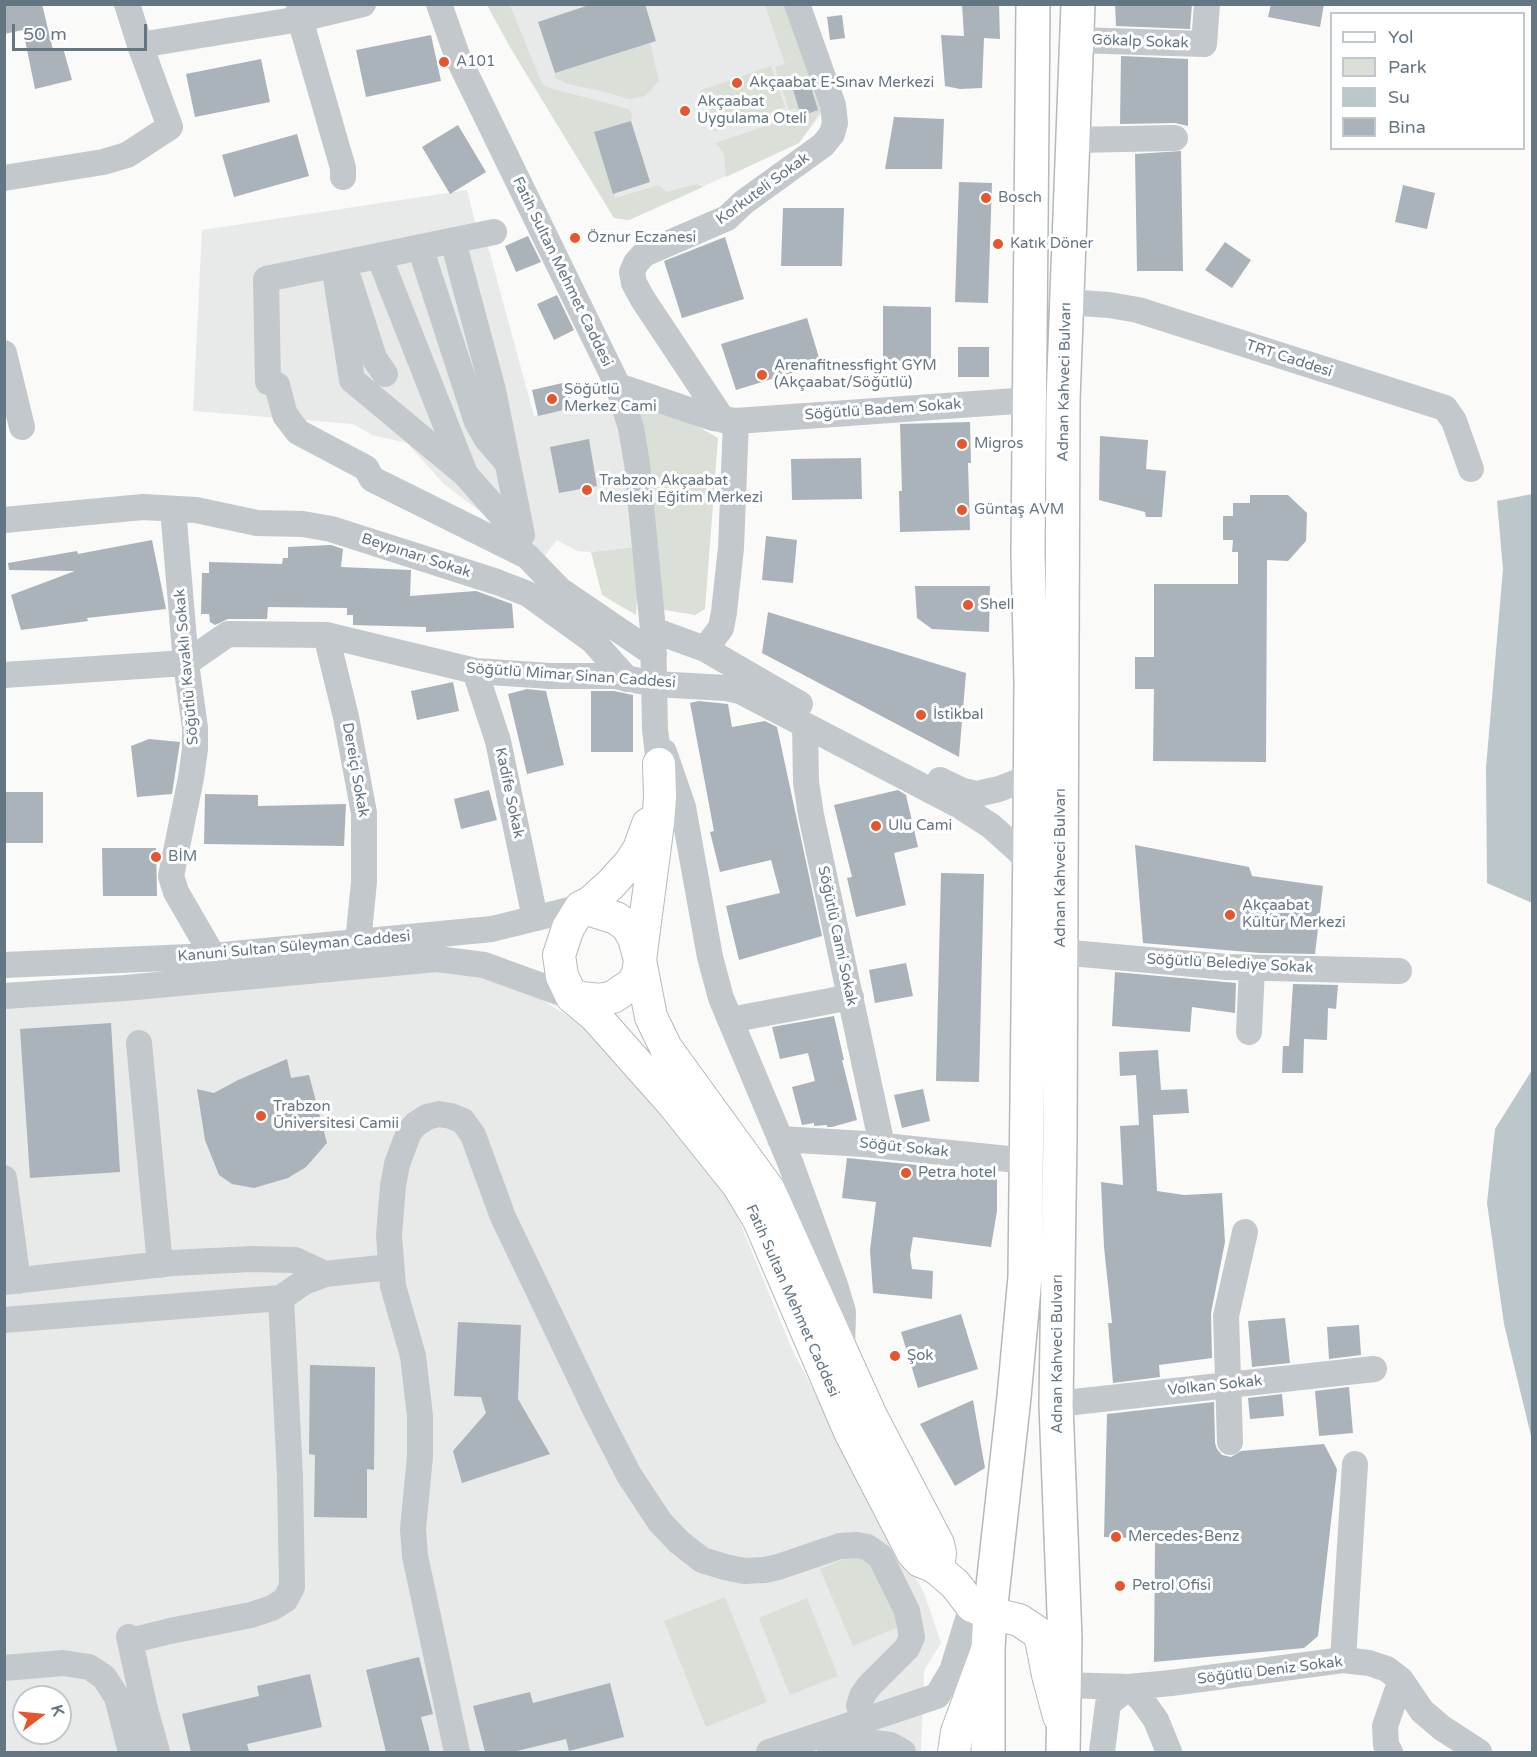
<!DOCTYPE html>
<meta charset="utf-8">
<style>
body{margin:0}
#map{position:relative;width:1537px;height:1757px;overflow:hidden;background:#fafaf8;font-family:"Varela Round",sans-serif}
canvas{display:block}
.frame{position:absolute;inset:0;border:6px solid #657683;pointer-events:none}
.legend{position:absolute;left:1330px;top:12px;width:195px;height:138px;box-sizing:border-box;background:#fff;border:2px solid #c1c8cd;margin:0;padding:8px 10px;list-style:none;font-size:18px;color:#657683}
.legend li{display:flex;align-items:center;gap:12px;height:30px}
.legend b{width:30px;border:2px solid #c1c8cd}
.north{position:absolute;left:12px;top:1685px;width:60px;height:60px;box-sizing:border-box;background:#fff;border:2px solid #c1c8cd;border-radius:50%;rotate:74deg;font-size:16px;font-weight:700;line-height:24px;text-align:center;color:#657683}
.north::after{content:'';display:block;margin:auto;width:21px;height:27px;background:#e4572e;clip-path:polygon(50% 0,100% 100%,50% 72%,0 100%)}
.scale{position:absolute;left:12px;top:24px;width:135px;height:27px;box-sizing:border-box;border:3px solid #657683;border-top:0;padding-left:8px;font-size:18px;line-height:21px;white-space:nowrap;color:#657683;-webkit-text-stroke:4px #fff;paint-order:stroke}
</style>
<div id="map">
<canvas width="1537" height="1757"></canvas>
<div class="frame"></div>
<ul class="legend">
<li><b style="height:8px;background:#fff"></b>Yol</li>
<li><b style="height:16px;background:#dadfd7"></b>Park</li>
<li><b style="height:16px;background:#bbc7cb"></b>Su</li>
<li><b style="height:16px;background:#aab3b9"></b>Bina</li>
</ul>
<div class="north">K</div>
<div class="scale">50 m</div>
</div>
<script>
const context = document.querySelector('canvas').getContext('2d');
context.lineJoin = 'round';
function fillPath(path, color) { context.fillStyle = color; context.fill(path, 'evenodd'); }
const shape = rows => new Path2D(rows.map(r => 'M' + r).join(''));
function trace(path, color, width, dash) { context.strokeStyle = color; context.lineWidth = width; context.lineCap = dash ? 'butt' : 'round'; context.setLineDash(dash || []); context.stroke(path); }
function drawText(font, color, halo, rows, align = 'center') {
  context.font = font + ' "Varela Round",sans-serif'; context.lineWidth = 6; context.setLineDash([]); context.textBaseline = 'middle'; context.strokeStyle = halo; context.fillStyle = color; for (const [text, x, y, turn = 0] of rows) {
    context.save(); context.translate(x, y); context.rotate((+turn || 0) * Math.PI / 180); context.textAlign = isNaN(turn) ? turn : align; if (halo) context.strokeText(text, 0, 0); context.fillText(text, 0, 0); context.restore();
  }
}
fillPath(shape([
 [487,5,788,5,821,114,799,143,629,220,614,218,510,47],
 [467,190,480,242,486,239,534,416,613,399,619,432,636,547,591,552,577,551,557,540,542,559,444,484,407,443,372,435,353,424,193,411,202,230],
 [458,970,537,996,592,1032,690,1146,734,1208,791,1347,852,1466,924,1593,941,1643,924,1671,921,1752,5,1752,5,1008],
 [24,1697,60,1697,60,1733,24,1733]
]), '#e8e9e9');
fillPath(shape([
 [487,5,510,5,542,84,546,87,629,109,632,115,631,121,594,133,615,198,659,185,666,192,697,184,703,187,629,220,614,218,510,47],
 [765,5,788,5,823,108,799,143,726,177,724,154,716,143,798,115,795,108,789,110,775,67,785,64],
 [650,43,659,81,645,96,629,99,605,92,568,84,555,78,555,73],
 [771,66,785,107,714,132,699,91],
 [659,404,718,438,705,609,695,615,659,609,636,411],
 [636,547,637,600,636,615,602,595,591,552],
 [868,1549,901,1626,853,1646,820,1569],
 [725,1597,767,1702,706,1727,664,1621],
 [807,1598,838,1676,790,1695,759,1618]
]), '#dadfd7');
fillPath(shape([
 [1532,494,1532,903,1487,883,1486,768,1503,569,1497,501],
 [1532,1070,1532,1440,1504,1324,1487,1203,1495,1129]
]), '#bbc7cb');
fillPath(shape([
 [4,4,42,4,53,50,63,48,72,80,35,89,23,30,4,34],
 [592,4,645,4,656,41,555,73,538,22],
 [962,4,999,4,1000,39,984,38,982,88,960,89,945,86,941,35,964,36],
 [1115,4,1192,4,1190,29,1116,26],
 [1271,4,1324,4,1320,27,1268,17],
 [842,15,845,38,830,40,827,17],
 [431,35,441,81,366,97,356,50],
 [1121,56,1188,59,1188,126,1175,123,1120,124],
 [261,59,270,102,195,117,186,74],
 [809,81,818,110,801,116,792,86],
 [894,117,944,119,942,169,885,169],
 [631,121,650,182,613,194,594,132],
 [458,125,486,172,450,194,422,147],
 [297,134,309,176,234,197,222,155],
 [1181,151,1183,271,1137,271,1135,154],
 [959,182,992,183,988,303,955,302],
 [1403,185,1435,193,1427,229,1395,222],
 [783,208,844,208,842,266,781,266],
 [528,236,541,262,516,272,505,246],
 [725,237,744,299,682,318,664,261],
 [1225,242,1251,260,1232,288,1205,270],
 [557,295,574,330,554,340,537,304],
 [883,306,931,307,931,362,883,362],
 [807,318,821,364,736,390,721,344],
 [958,347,989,347,989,377,958,377],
 [567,382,572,408,538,416,532,390],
 [970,422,971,463,968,463,970,530,900,532,899,491,902,491,900,424],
 [1100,436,1148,440,1146,469,1166,471,1162,517,1146,517,1145,512,1099,500],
 [589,439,597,486,559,493,550,447],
 [861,458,862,499,792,500,791,459],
 [1250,495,1288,495,1307,513,1306,541,1288,561,1267,560,1266,762,1153,761,1154,689,1135,689,1135,657,1154,657,1154,584,1238,584,1238,552,1232,552,1233,540,1223,540,1223,516,1233,516,1233,503,1250,503],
 [766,536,797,540,793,583,762,580],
 [152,540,166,609,87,618,88,621,21,630,11,595,75,571,9,570,8,563,77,551,78,554],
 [331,545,343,549,341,567,411,570,410,596,476,591,512,604,514,628,426,632,426,627,353,625,353,615,347,615,347,608,268,607,267,619,228,619,215,625,210,622,209,614,201,614,202,573,209,573,209,562,282,564,283,558,288,558,288,547],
 [915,586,990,586,989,632,932,629,917,618],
 [768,612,966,673,959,757,762,653],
 [453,682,459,711,417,720,411,691],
 [527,689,546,691,564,765,527,774,508,694],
 [591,691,614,691,633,695,633,752,591,752],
 [699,701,728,704,732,727,765,721,777,727,822,936,739,960,726,906,780,893,771,860,720,872,710,832,714,831,690,703],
 [149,739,180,742,172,794,137,797,131,746],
 [489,790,497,820,461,829,454,799],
 [898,790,906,795,918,847,894,853,906,905,856,917,847,878,852,877,834,805],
 [4,792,43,792,43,843,4,843],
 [205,794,258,795,258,806,346,804,344,846,204,844],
 [1135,845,1249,867,1252,876,1323,886,1315,954,1260,953,1143,943],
 [102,848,156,848,157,896,103,896],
 [941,873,984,874,979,1082,936,1081],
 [906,963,913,996,875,1003,869,970],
 [1115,972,1236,983,1235,1013,1192,1007,1190,1032,1112,1026],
 [1293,984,1338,985,1336,1009,1328,1008,1327,1040,1304,1039,1303,1073,1282,1073,1283,1046,1289,1046],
 [834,1016,844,1060,842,1060,857,1120,832,1127,827,1127,827,1125,814,1126,814,1123,802,1125,792,1087,815,1081,808,1053,780,1059,772,1027],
 [111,1023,120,1172,30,1178,20,1029],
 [1158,1050,1161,1090,1187,1089,1189,1113,1153,1115,1157,1191,1184,1195,1222,1193,1225,1242,1211,1313,1212,1358,1159,1365,1160,1377,1113,1383,1108,1323,1112,1323,1104,1247,1101,1182,1123,1185,1120,1126,1139,1125,1136,1075,1120,1076,1119,1052],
 [287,1059,291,1078,309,1075,327,1143,306,1167,288,1178,254,1188,232,1184,219,1175,205,1140,197,1089,214,1093,238,1080],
 [923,1089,930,1121,902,1128,894,1095],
 [847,1158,927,1166,927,1169,964,1174,964,1169,997,1173,997,1211,991,1247,913,1237,910,1255,912,1269,933,1271,932,1299,873,1293,870,1250,876,1202,842,1198],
 [961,1314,978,1369,918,1388,901,1332],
 [1285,1318,1290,1363,1252,1367,1248,1321],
 [458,1322,521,1325,518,1399,550,1454,462,1483,453,1451,486,1413,481,1397,454,1396],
 [1359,1325,1361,1355,1329,1359,1327,1327],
 [310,1365,375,1367,374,1470,367,1469,367,1518,314,1517,315,1455,309,1454],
 [1349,1387,1353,1433,1319,1436,1315,1391],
 [1282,1394,1284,1416,1250,1419,1248,1398],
 [973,1400,985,1468,955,1486,920,1424],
 [1214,1402,1215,1443,1217,1449,1222,1455,1231,1457,1241,1451,1324,1444,1337,1469,1318,1636,1304,1648,1154,1662,1155,1539,1104,1537,1107,1414],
 [419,1657,433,1714,421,1717,430,1752,386,1752,366,1670],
 [310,1674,322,1727,247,1744,249,1751,241,1752,191,1752,182,1714,259,1696,257,1686],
 [610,1683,624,1737,569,1751,566,1739,513,1752,485,1752,473,1706,530,1692,533,1703]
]), '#aab3b9');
const major = shape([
 [659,764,660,797,658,823,640,960,651,1017,666,1048,769,1190,871,1416,938,1544,940,1553,939,1561,935,1567],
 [581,907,616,918,627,926,634,938,640,960,638,974,632,984,613,997,600,1000,572,997,562,976,559,955,568,928,581,907,591,902,611,884,630,863,639,849,648,824],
 [572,997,595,1016,674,1105,738,1185,759,1220,850,1432,912,1552,920,1561,935,1567,955,1584,972,1606,990,1613,1019,1620,1040,1634,1048,1675,1059,1716],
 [954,1752,957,1732,986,1653]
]);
const highway = shape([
 [988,1752,988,1649,990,1613,1014,1397,1025,1277,1030,835,1031,682,1028,553,1033,4],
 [1063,1752,1065,1639,1056,1404,1060,1136,1063,400,1078,4]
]);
trace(major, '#b5babe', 34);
trace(highway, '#b4b9bd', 36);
trace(shape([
 [299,4,300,19,343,168,343,177],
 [439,4,458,58,618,386,631,428,637,464,653,630,655,729,659,764],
 [1076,40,1204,44,1207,4],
 [140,45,300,19,363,4],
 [1073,140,1175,138],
 [4,178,103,162,127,155,170,127,140,45,127,4],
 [494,232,266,279,268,382,277,385,285,415,298,432,366,468,372,479,527,556,560,590,654,654],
 [453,241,493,390,522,535],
 [420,247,477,422,486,438,505,460],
 [379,256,464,471],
 [334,265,352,380,465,474,502,516,519,525],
 [349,280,374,358,385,374],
 [1067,302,1109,305,1138,310,1445,408,1454,421,1471,469],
 [4,353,22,427],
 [618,386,713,418,736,421,1030,400],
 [723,420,642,298,634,283,632,272,636,263,644,254,727,218,744,202,823,145,832,134,835,123,833,105,797,4],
 [173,509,186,663,195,728,195,749,191,778,171,876,176,892,213,956],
 [4,520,143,507,196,510,257,523,303,524,331,529,497,582,528,594,593,641,627,679],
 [653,630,705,649,800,704],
 [326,635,346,717,364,813,364,882,358,942],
 [705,649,721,628,724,612,731,548,736,421],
 [475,671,498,741,535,918],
 [4,675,186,663,228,634,326,635,475,671,550,676,615,676,655,684,726,688,740,691,960,806,991,826,1030,861],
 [805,725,806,782,811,815,882,1145],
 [664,752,683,807,710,957,721,998,790,1162,835,1285,843,1312,842,1351],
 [940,780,963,791,977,794,999,789,1030,777],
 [1060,952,1226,967,1399,971],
 [4,965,213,956,492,929,581,907],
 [4,996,125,988,437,959,484,965,572,997],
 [730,1020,851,997],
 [1249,1032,1252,968],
 [139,1043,160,1265],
 [780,1139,865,1144,1027,1161],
 [4,1178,18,1281],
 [4,1282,172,1263,252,1259,295,1260,325,1274],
 [4,1320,281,1298,304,1282,325,1274,390,1267],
 [1056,1404,1374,1369],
 [1230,1442,1226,1316,1245,1232],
 [129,1637,145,1709,157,1752],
 [130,1641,170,1631,251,1615,272,1608,285,1600,292,1587,290,1476,281,1298],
 [1343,1660,1355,1464],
 [4,1668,63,1663,89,1667,104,1677,117,1697,131,1752],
 [1063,1685,1129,1687,1171,1683,1343,1660,1369,1663,1387,1669,1401,1680,1422,1711,1442,1728,1479,1752],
 [829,1745,858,1741,890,1745,903,1752],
 [457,1752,415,1556,413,1529,420,1456,420,1416,413,1356,393,1286,389,1235,393,1186,397,1164,409,1132,416,1124,427,1117,439,1114,451,1116,463,1121,473,1135,503,1217,595,1409,629,1475,660,1522,679,1542,702,1560,725,1567,744,1571,765,1570,778,1567,840,1546,857,1545,867,1547,880,1556,907,1611,912,1637,907,1648,869,1686,862,1696,859,1706],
 [769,1752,937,1696,952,1671,972,1606],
 [1102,1752,1108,1704,1129,1687,1141,1699,1156,1720,1169,1752],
 [1390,1752,1386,1745,1385,1726,1401,1680]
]), '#c3c8cc', 26);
trace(major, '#fff', 32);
trace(highway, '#fff', 33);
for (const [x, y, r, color] of [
 [444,62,6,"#e4572e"],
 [737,83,6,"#e4572e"],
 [685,111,6,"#e4572e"],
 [986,198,6,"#e4572e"],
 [575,238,6,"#e4572e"],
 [998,244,6,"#e4572e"],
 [762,375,6,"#e4572e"],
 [552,399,6,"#e4572e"],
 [962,444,6,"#e4572e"],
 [587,490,6,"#e4572e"],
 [962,510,6,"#e4572e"],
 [968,605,6,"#e4572e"],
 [921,715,6,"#e4572e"],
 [876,826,6,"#e4572e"],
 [156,857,6,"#e4572e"],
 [1230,915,6,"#e4572e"],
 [261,1116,6,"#e4572e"],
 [906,1173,6,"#e4572e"],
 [895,1356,6,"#e4572e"],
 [1116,1537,6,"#e4572e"],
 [1120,1586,6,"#e4572e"]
]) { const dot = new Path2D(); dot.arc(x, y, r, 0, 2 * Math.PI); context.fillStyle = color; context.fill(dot); trace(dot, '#fff', 2); }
drawText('15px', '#657683', '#fff', [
 ["Gökalp Sokak",1140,42,2],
 ["Korkuteli Sokak",763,189,-36],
 ["Fatih Sultan Mehmet Caddesi",562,272,64],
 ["TRT Caddesi",1289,359,18],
 ["Adnan Kahveci Bulvarı",1065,382,-89],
 ["Söğütlü Badem Sokak",883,410,-4],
 ["Beypınarı Sokak",416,556,18],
 ["Söğütlü Kavaklı Sokak",187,667,-95],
 ["Söğütlü Mimar Sinan Caddesi",571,676,4],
 ["Dereiçi Sokak",355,770,80],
 ["Kadife Sokak",509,793,78],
 ["Adnan Kahveci Bulvarı",1061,868,-90],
 ["Söğütlü Cami Sokak",837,936,78],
 ["Kanuni Sultan Süleyman Caddesi",294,947,-5],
 ["Söğütlü Belediye Sokak",1230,964,3],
 ["Söğüt Sokak",904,1148,6],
 ["Fatih Sultan Mehmet Caddesi",792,1301,66],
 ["Adnan Kahveci Bulvarı",1058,1354,-90],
 ["Volkan Sokak",1215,1386,-6],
 ["Söğütlü Deniz Sokak",1270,1671,-7]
]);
drawText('15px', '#657683', '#fff', [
 ["A101",456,62],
 ["Akçaabat E-Sınav Merkezi",749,83],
 ["Akçaabat",697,102],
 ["Uygulama Oteli",697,119],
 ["Bosch",998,198],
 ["Öznur Eczanesi",587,238],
 ["Katık Döner",1010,244],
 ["Arenafitnessfight GYM",774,366],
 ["(Akçaabat/Söğütlü)",774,383],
 ["Söğütlü",564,390],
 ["Merkez Cami",564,407],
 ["Migros",974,444],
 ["Trabzon Akçaabat",599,481],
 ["Mesleki Eğitim Merkezi",599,498],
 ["Güntaş AVM",974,510],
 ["Shell",980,605],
 ["İstikbal",933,715],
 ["Ulu Cami",888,826],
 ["BİM",168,857],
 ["Akçaabat",1242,906],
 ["Kültür Merkezi",1242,923],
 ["Trabzon",273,1107],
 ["Üniversitesi Camii",273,1124],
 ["Petra hotel",918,1173],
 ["Şok",907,1356],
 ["Mercedes-Benz",1128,1537],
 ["Petrol Ofisi",1132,1586]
], 'left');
</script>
